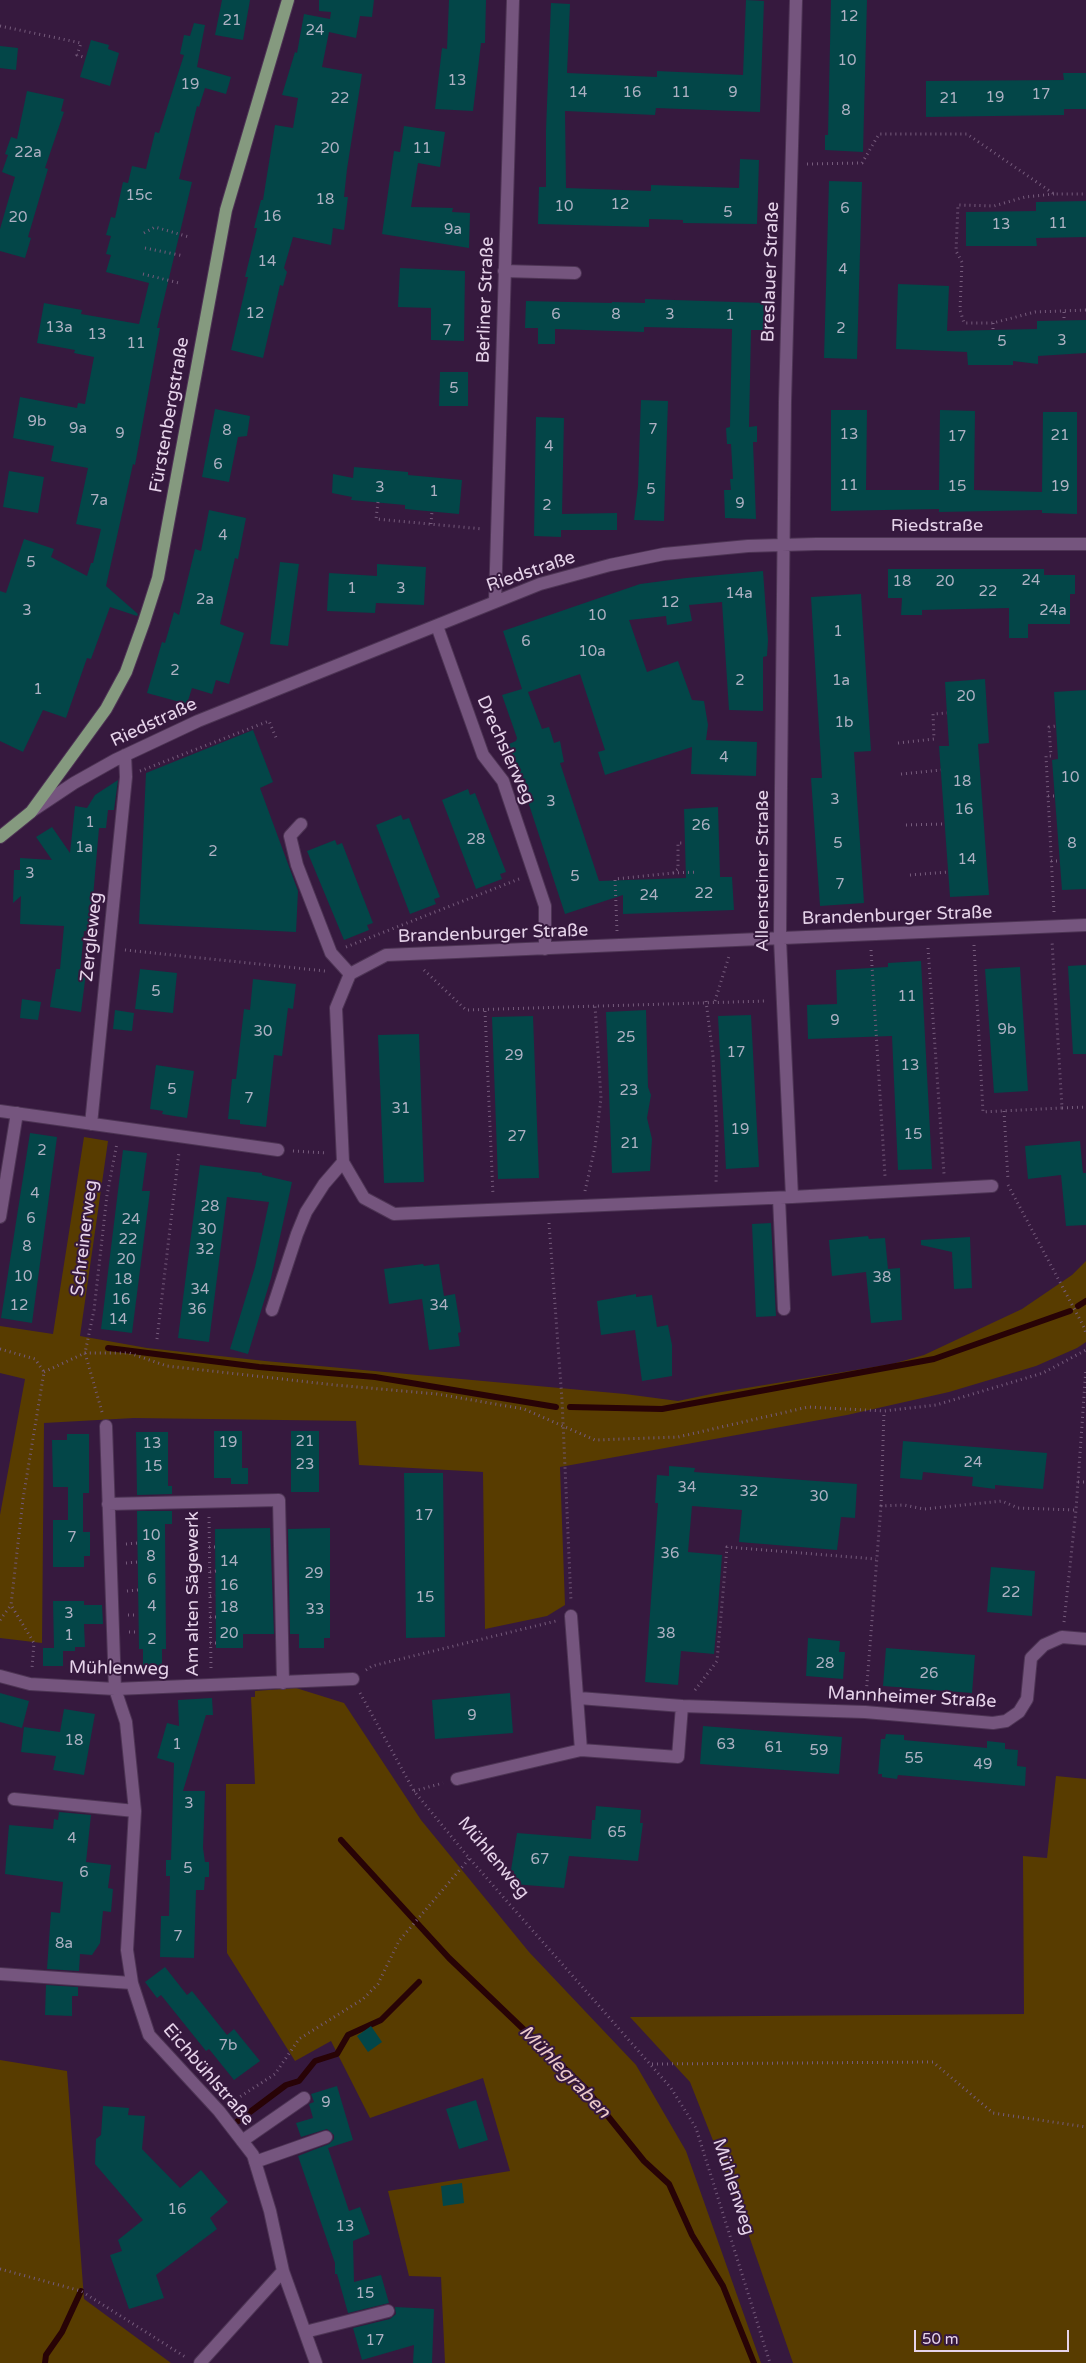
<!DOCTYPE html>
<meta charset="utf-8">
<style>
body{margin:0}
#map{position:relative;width:1086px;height:2363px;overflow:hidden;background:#36193e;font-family:"Varela Round",sans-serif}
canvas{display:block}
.scale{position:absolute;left:914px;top:2330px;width:155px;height:22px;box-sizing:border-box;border:2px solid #e6d3ea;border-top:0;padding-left:6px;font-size:15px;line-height:18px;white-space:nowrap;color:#e6d3ea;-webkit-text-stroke:4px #36193e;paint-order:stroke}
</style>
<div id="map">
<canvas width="1086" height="2363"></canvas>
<div class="scale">50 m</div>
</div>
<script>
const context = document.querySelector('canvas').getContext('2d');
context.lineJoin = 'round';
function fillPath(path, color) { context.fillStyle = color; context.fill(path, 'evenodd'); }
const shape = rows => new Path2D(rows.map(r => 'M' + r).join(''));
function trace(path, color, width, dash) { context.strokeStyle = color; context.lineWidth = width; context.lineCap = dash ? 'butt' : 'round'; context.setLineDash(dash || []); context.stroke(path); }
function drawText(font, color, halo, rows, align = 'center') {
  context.font = font + ' "Varela Round",sans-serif'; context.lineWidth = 4; context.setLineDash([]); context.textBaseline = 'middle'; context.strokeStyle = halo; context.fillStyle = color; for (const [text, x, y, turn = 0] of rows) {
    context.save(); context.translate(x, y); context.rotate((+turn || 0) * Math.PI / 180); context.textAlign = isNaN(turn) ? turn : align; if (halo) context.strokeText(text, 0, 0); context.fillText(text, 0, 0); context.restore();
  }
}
fillPath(shape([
 [84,1137,108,1141,80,1336,147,1348,265,1361,625,1394,678,1401,716,1393,892,1364,924,1355,1022,1309,1072,1275,1086,1261,1086,1342,1077,1348,1036,1366,949,1392,847,1415,560,1467,565,1605,547,1616,485,1629,483,1472,359,1465,356,1421,134,1418,44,1423,42,1643,0,1638,0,1515,25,1379,0,1373,0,1326,53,1334],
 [296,1688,344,1703,421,1820,529,1952,636,2065,686,2151,761,2363,445,2363,441,2277,409,2276,388,2191,510,2171,483,2078,370,2118,331,2041,295,2061,227,1953,226,1784,255,1784,251,1697,255,1697,255,1691],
 [1056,1776,1086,1779,1086,2363,793,2363,738,2204,690,2082,630,2017,1024,2014,1023,1856,1047,1858],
 [0,2060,67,2071,84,2299,171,2363,0,2363]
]), '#583c00');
trace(shape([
 [1078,1306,1086,1301],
 [108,1348,259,1367,375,1377,556,1407],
 [570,1407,662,1409,934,1359,1070,1311],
 [341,1840,449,1958,586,2089,644,2161,669,2184,692,2235,723,2286,754,2363],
 [238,2121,286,2085,299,2081,315,2061,337,2054,348,2035,381,2020,419,1982],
 [45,2363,46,2355,62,2332,81,2291]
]), '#280306', 6);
fillPath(shape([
 [222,0,250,0,243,40,215,35],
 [319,0,374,0,372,17,360,16,356,38,329,32,322,67,362,74,347,169,344,197,348,197,344,230,333,228,331,245,293,237,284,268,287,272,283,286,280,285,263,358,231,350,248,277,245,277,257,228,254,228,261,200,263,200,275,125,293,128,298,98,282,95,295,52,297,53,304,14,330,19,331,12,319,11],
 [449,0,486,0,485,43,481,43,473,111,435,109,442,48,447,49],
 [746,0,764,1,760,112,656,108,655,115,565,111,566,188,651,191,651,185,739,188,740,159,759,160,757,224,683,223,683,220,649,219,649,227,538,224,539,187,546,187,546,130,551,3,570,4,567,73,657,77,657,71,743,75],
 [831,0,867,0,863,152,825,150,825,135,828,135],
 [194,23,205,25,197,67,231,77,226,94,205,88,199,107,197,106,179,179,192,182,157,328,160,328,135,465,133,464,106,586,138,614,137,616,110,607,91,659,87,658,66,718,43,710,23,752,0,741,0,591,6,593,24,539,54,549,51,557,87,576,91,563,93,563,101,529,76,524,88,468,51,461,54,446,13,438,20,397,77,408,78,403,85,404,94,357,74,353,75,350,37,343,44,303,82,310,81,314,139,324,149,283,106,272,111,255,106,254,111,236,106,235,111,217,115,218,123,182,128,183,132,166,146,169,155,132,159,133,184,55,180,54,184,35,190,36],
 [91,40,109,45,108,49,119,53,110,86,80,77],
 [0,46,18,48,16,70,0,68],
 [1063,73,1086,73,1086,109,1064,109,1064,115,926,117,926,81,1064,80],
 [27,91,64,99,61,111,64,112,45,168,48,169,28,237,31,238,25,258,0,251,0,229,15,177,2,172,8,155,5,154,11,137,17,139],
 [404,126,445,132,440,167,418,163,411,207,453,208,452,212,470,213,469,248,382,234,394,151,400,152],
 [829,181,862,182,857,359,824,358],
 [1086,201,1086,237,1036,238,1037,246,966,246,966,212,1036,211,1036,202],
 [400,268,465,271,464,341,431,340,431,308,398,307],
 [898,284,949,286,947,331,1037,329,1037,321,1086,320,1086,353,1038,356,1038,364,1013,361,1013,365,968,365,967,352,896,349],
 [645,299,764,303,763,330,751,330,749,427,757,426,757,442,753,442,756,519,725,518,724,490,731,490,730,479,733,479,731,444,727,444,726,428,730,427,732,329,644,327,644,332,555,329,555,344,538,344,538,328,525,328,526,301,612,303,612,302,645,303],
 [440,372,468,372,468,406,439,406],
 [641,400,668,401,664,521,634,520,638,486],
 [215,409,250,416,247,436,238,437,229,482,202,477],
 [831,410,867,410,866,490,939,490,940,410,975,411,974,490,1042,492,1043,412,1077,412,1077,514,1042,513,1042,510,939,512,939,509,831,511],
 [536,417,564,418,562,514,617,513,617,530,561,530,561,537,534,536],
 [354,467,408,472,408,475,462,480,459,514,405,509,405,505,351,500,352,497,332,493,333,474,353,478],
 [9,471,44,477,38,513,3,507],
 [209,510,246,518,238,559,235,558,220,624,244,633,229,684,216,680,212,694,192,688,187,704,147,693,162,642,165,643,174,612,179,615,195,549,201,551],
 [280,562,299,564,288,646,270,644],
 [377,564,426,567,424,605,376,603,375,613,327,611,329,573,377,576],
 [888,569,1044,569,1044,575,1075,575,1075,594,1070,594,1070,624,1028,624,1028,638,1009,638,1009,608,922,610,922,615,901,615,902,598,888,598],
 [763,571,768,640,767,656,763,657,763,711,729,710,722,602,689,605,692,621,667,625,666,616,629,620,647,672,678,661,692,700,704,701,708,725,706,740,757,742,756,776,691,774,692,747,605,775,598,752,605,750,580,674,528,692,542,729,549,727,554,743,560,741,564,762,560,763,599,881,686,878,684,809,718,807,720,877,732,877,734,910,623,914,623,895,565,914,509,744,516,741,517,738,502,695,522,689,503,631,640,584,686,578],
 [861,594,871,751,854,752,864,903,820,906,811,778,822,778,811,597],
 [985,679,989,743,978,744,989,895,950,897,939,746,949,746,945,682],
 [1086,690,1086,889,1062,890,1052,760,1058,759,1054,692],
 [253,730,273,782,260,788,298,891,296,932,139,924,146,773],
 [118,780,114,810,108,810,106,828,99,828,90,932,84,931,80,972,86,973,81,1012,50,1007,56,969,60,969,64,926,20,924,21,896,13,903,14,870,20,870,20,858,52,860,36,837,52,827,70,853,75,806,87,808,95,795],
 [468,789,470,795,475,793,506,872,500,874,502,879,476,889,442,800],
 [401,815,403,820,409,818,440,897,434,899,436,904,410,914,376,825],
 [335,840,337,845,342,843,373,923,367,925,369,930,344,940,307,851],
 [921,961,932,1169,898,1170,892,1036,808,1039,807,1005,837,1004,836,970,888,967,888,963],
 [1086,965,1086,1054,1073,1054,1068,966],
 [1020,967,1028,1091,994,1093,985,969],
 [140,969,177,973,173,1013,135,1009],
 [253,979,296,984,293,1009,288,1008,282,1056,274,1055,266,1127,240,1124,240,1120,228,1119,232,1079,236,1079,244,1009,250,1010],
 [22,999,41,1002,38,1020,20,1018],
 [115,1010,134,1013,132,1031,113,1029],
 [646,1010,648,1087,651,1095,647,1118,652,1139,650,1171,612,1173,606,1012],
 [751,1015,759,1167,726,1169,718,1016],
 [533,1016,539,1178,498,1179,492,1017],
 [419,1034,424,1182,384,1183,378,1035],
 [156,1065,194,1071,187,1118,162,1114,163,1111,150,1109],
 [30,1133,57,1137,32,1323,1,1318],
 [1080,1141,1083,1173,1086,1173,1086,1225,1066,1226,1061,1175,1028,1179,1025,1146],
 [123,1150,147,1153,142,1191,150,1191,132,1333,101,1329],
 [200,1165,262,1173,262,1175,292,1182,271,1278,248,1354,230,1349,255,1267,269,1202,227,1197,209,1342,178,1338],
 [771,1223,776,1316,756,1317,752,1224],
 [868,1236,869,1239,885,1238,888,1269,900,1268,902,1320,871,1323,866,1272,832,1276,829,1240],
 [970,1237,972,1288,954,1289,952,1252,921,1245,921,1240],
 [423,1264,424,1266,439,1264,444,1296,455,1294,461,1332,458,1333,460,1346,429,1350,422,1299,389,1304,384,1269],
 [636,1294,636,1297,652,1295,657,1327,668,1325,672,1345,672,1376,642,1381,635,1330,601,1335,597,1301],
 [214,1431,242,1431,242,1468,248,1468,248,1484,231,1484,231,1478,214,1478],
 [291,1431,319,1431,319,1492,291,1492],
 [136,1432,168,1432,168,1486,172,1486,172,1494,137,1495],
 [67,1434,89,1434,89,1493,83,1493,83,1532,90,1532,90,1556,84,1556,84,1567,53,1567,53,1520,68,1520,68,1487,53,1487,52,1440,67,1440],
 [903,1441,1047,1453,1043,1489,995,1485,995,1489,972,1486,973,1477,923,1472,922,1480,900,1478],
 [669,1466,695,1468,694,1472,857,1484,855,1518,841,1517,837,1550,739,1542,742,1510,692,1506,688,1552,722,1555,717,1621,714,1654,681,1651,678,1685,645,1682,658,1503,655,1503,657,1475,669,1476],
 [404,1473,443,1473,445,1637,406,1638],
 [137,1511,172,1511,172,1524,165,1524,166,1649,162,1649,162,1669,143,1669,143,1649,139,1649],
 [270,1528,274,1634,243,1634,243,1648,216,1648,215,1529],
 [330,1528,330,1638,324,1638,324,1648,299,1648,299,1634,290,1634,288,1529],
 [991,1567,1035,1571,1032,1616,987,1612],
 [53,1601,84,1601,84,1605,102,1605,103,1624,84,1624,85,1647,75,1647,75,1651,63,1651,63,1666,43,1666,43,1648,54,1648],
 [808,1638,840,1641,839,1652,845,1652,843,1679,806,1676],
 [886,1648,975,1655,972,1693,883,1686],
 [0,1693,29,1701,22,1728,0,1722],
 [510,1693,513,1733,435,1739,432,1700],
 [212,1698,213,1715,206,1715,183,1791,205,1791,203,1848,205,1862,209,1862,209,1877,205,1877,204,1890,196,1890,194,1958,160,1957,161,1916,169,1916,170,1876,166,1876,166,1860,171,1860,174,1763,157,1758,167,1723,179,1726,178,1700],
 [64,1709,95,1714,84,1775,53,1770,56,1756,21,1752,24,1727,60,1732],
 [703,1726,842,1737,839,1774,700,1764],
 [886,1734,904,1735,904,1740,987,1748,987,1741,1005,1743,1005,1749,1018,1750,1017,1766,1026,1767,1025,1786,898,1775,897,1779,882,1777,882,1774,878,1774,881,1739,885,1739],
 [596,1806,641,1810,640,1823,643,1823,638,1861,569,1856,564,1888,513,1884,514,1871,511,1870,517,1833,591,1839,592,1820,595,1820],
 [59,1812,91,1815,86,1862,111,1865,108,1888,113,1889,111,1912,103,1911,100,1943,92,1955,80,1954,79,1971,47,1969,51,1912,60,1913,63,1882,5,1874,9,1825,53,1829,54,1819,58,1820],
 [165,1967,187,1995,192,1991,227,2035,234,2029,260,2061,234,2080,209,2049,206,2051,161,1995,157,1998,145,1982],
 [46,1985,78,1987,78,1996,72,1996,72,2016,45,2015],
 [371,2026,382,2042,368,2052,357,2036],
 [337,2086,353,2140,328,2148,349,2211,360,2207,370,2234,353,2241,354,2282,381,2275,389,2303,348,2313,337,2274,335,2274,335,2263,298,2156,329,2144,334,2139,334,2135,327,2129,301,2137,296,2123,313,2118,309,2104,314,2102,311,2094],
 [476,2100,488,2140,459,2149,446,2109],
 [103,2106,129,2108,128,2115,145,2116,142,2149,180,2188,201,2170,228,2202,210,2218,217,2229,156,2275,164,2298,129,2309,110,2255,122,2251,118,2240,143,2220,95,2164,96,2139,101,2135],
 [462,2183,464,2203,443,2206,441,2186],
 [395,2307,434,2309,432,2363,413,2363,414,2345,362,2360,353,2328,390,2319,396,2314]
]), '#034648');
const minor = shape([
 [504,271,575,273],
 [495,602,513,0],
 [437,626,483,755,503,781,545,906,545,949],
 [32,811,74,783,115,760,198,721,540,584,610,565,664,554,748,546,816,544,1086,544],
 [301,824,290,836,297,865,331,953,350,974],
 [0,1111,278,1150],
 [91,1124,126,777,125,755],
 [992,1186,792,1197,394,1214,364,1198,343,1162,336,1008,350,974,386,955,1086,925],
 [792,1197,780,939,781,787,785,402,796,0],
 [779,1198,784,1309],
 [0,1217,17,1113],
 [272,1310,297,1234,306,1212,324,1184,343,1162],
 [106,1426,115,1689,126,1722,135,1811,127,1950,132,1983,149,2035,219,2111,253,2155,270,2211,283,2271,316,2363],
 [108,1504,279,1500,283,1683],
 [0,1676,30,1684,115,1689,353,1679],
 [579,1698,682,1706,865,1712,993,1723,1006,1721,1019,1712,1027,1699,1031,1658,1044,1645,1062,1637,1086,1639],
 [581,1750,678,1757,682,1706],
 [457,1779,581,1750,571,1616],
 [14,1799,135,1811],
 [0,1974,132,1983],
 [242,2141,304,2098],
 [255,2162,326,2137],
 [305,2332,388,2311],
 [200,2363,283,2271]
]);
const major = shape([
 [0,837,31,812,106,709,126,672,144,622,158,578,226,210,288,0]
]);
trace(minor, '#4d3454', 14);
trace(major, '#4d3454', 14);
trace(shape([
 [0,26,81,43,77,55,86,58],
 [807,164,862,163,879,134,967,134,1054,194,1086,194],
 [1054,194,1025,197,994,206,958,205,956,251,962,262,960,310,964,323,993,323,1035,312,1086,310],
 [144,233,155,227,189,237],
 [145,248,184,256],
 [143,274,179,283],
 [1064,312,1064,320],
 [993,323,993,330],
 [378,502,376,519,483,529],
 [431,524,432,511],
 [898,743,934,739,933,714,947,713],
 [140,771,269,721,277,740],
 [901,774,941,770],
 [1048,796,1055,796],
 [906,825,945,824],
 [1051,861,1059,861],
 [673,873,698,872],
 [910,875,948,872],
 [1054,912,1046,756,1051,756,1049,727,1056,726],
 [617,931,615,879,673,873,678,869,678,843,685,843],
 [974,945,983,1112,1062,1108,1052,941],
 [346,947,519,879],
 [928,948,944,1174],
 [125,950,325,971],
 [871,950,885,1176],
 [424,970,466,1010,767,1001],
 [706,1001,713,1056,717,1133,716,1185],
 [715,1001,729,956],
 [485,1011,493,1195],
 [1062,1108,1086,1107],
 [1004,1111,1008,1180],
 [293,1151,327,1153],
 [1008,1185,1085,1329,1086,1335],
 [585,1191,595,1147,601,1098,595,1006],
 [549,1223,562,1400,571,1601],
 [157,1339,179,1152],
 [0,1349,35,1359,44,1372,23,1499,11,1605,34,1643,32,1668],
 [44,1372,85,1353,129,1353,167,1366,335,1385,437,1394,524,1409,595,1440,678,1437,808,1407,884,1411,936,1405,1043,1373,1086,1350],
 [102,1412,85,1353,94,1310,107,1195,117,1143],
 [1078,1482,1086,1482],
 [881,1506,884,1411],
 [209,1517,211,1668],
 [126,1544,138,1543],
 [209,1547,215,1547],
 [126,1563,138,1562],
 [210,1572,216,1571],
 [127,1591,138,1590],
 [210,1596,215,1595],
 [128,1615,138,1615],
 [210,1617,216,1617],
 [0,1620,11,1605],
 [1064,1622,1076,1510,1086,1368],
 [129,1632,139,1632],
 [210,1643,216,1643],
 [366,1670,372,1666,556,1621],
 [695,1690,717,1661,727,1547,876,1559],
 [360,1693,414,1791,469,1858,671,2088,696,2128,770,2363],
 [866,1696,881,1506,904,1505,924,1509,1002,1501,1018,1508,1076,1510],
 [414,1791,443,1783],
 [652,2064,933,2062,993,2113,1086,2127],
 [232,2102,275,2074,299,2039,363,1999,378,1984,399,1941,469,1859],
 [0,2269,81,2291,187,2358]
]), '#755b7b', 3, [1, 4]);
trace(minor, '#75557e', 12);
trace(major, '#859a7f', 12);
drawText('15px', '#adb0c2', null, [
 ["12",849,17],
 ["21",232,21],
 ["24",315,31],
 ["10",847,61],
 ["13",457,81],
 ["19",190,85],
 ["14",578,93],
 ["16",632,93],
 ["11",681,93],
 ["9",733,93],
 ["17",1041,95],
 ["19",995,98],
 ["22",340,99],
 ["21",949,99],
 ["8",846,111],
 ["20",330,149],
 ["11",422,149],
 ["22a",28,153],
 ["15c",139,196],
 ["18",325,200],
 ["12",620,205],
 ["10",564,207],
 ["6",845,209],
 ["5",728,213],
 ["16",272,217],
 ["20",18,218],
 ["11",1058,224],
 ["13",1001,225],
 ["9a",453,230],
 ["14",267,262],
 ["4",843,270],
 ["12",255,314],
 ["6",556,315],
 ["8",616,315],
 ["3",670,315],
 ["1",730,316],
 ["13a",59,328],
 ["2",841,329],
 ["7",447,331],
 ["13",97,335],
 ["3",1062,341],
 ["5",1002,342],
 ["11",136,344],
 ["5",454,389],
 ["9b",37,422],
 ["9a",78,429],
 ["7",653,430],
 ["8",227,431],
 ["9",120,434],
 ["13",849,435],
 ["21",1060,436],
 ["17",957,437],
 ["4",549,447],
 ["6",218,465],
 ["11",849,486],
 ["15",957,487],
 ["19",1060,487],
 ["3",380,488],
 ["5",651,490],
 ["1",434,492],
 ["7a",99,501],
 ["9",740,504],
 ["2",547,506],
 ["4",223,536],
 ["5",31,563],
 ["24",1031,581],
 ["18",902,582],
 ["20",945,582],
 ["1",352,589],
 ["3",401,589],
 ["22",988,592],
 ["14a",739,594],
 ["2a",205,600],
 ["12",670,603],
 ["3",27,611],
 ["24a",1053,611],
 ["10",597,616],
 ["1",838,632],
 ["6",526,642],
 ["10a",592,652],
 ["2",175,671],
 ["2",740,681],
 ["1a",841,681],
 ["1",38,690],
 ["20",966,697],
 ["1b",844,723],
 ["4",724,758],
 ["10",1070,778],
 ["18",962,782],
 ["3",835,800],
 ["3",551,802],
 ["16",964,810],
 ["1",90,823],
 ["26",701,826],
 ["28",476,840],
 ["5",838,844],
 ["8",1072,844],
 ["1a",84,848],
 ["2",213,852],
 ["14",967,860],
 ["3",30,874],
 ["5",575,877],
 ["7",840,885],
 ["22",704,894],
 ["24",649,896],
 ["5",156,992],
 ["11",907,997],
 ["9",835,1021],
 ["9b",1007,1030],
 ["30",263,1032],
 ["25",626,1038],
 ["17",736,1053],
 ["29",514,1056],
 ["13",910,1066],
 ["5",172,1090],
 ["23",629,1091],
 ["7",249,1099],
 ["31",401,1109],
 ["19",740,1130],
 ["15",913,1135],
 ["27",517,1137],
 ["21",630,1144],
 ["2",42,1151],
 ["4",35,1194],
 ["28",210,1207],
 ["6",31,1219],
 ["24",131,1220],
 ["30",207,1230],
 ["22",128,1240],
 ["8",27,1247],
 ["32",205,1250],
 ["20",126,1260],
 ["10",23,1277],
 ["38",882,1278],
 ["18",123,1280],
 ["34",200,1290],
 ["16",121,1300],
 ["12",19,1306],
 ["34",439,1306],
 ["36",197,1310],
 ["14",118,1320],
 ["21",305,1442],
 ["19",228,1443],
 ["13",152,1444],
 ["24",973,1463],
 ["23",305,1465],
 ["15",153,1467],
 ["34",687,1488],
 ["32",749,1492],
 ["30",819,1497],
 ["17",424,1516],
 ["10",151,1536],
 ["7",72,1538],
 ["36",670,1554],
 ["8",151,1557],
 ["14",229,1562],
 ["29",314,1574],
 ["6",152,1580],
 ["16",229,1586],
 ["22",1011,1593],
 ["15",425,1598],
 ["4",152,1607],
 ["18",229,1608],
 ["33",315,1610],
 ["3",69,1614],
 ["20",229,1634],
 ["38",666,1634],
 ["1",69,1636],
 ["2",152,1640],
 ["28",825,1664],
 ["26",929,1674],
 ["9",472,1716],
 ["18",74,1741],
 ["1",177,1745],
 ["63",726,1745],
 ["61",774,1748],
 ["59",819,1751],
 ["55",914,1759],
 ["49",983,1765],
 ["3",189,1804],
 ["65",617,1833],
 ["4",72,1839],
 ["67",540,1860],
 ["5",188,1869],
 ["6",84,1873],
 ["7",178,1937],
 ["8a",64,1944],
 ["7b",228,2046],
 ["9",326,2103],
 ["16",177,2210],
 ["13",345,2227],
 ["15",365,2294],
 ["17",375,2341]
]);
drawText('18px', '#e6d3ea', '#36193e', [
 ["Breslauer Straße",771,272,-88],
 ["Berliner Straße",486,300,-88],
 ["Fürstenbergstraße",170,415,-80],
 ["Riedstraße",937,526],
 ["Riedstraße",531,572,-19],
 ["Riedstraße",154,723,-25],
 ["Drechslerweg",505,750,66],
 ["Allensteiner Straße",763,871,-90],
 ["Brandenburger Straße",897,916,-2],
 ["Brandenburger Straße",493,934,-2],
 ["Zergleweg",92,937,-84],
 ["Schreinerweg",85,1238,-83],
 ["Am alten Sägewerk",193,1594,-90],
 ["Mühlenweg",119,1669,1],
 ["Mannheimer Straße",912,1698,3],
 ["Mühlenweg",493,1858,50],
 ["Eichbühlstraße",208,2075,49],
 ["Mühlenweg",733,2187,72]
]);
drawText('italic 19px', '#eccaca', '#36193e', [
 ["Mühlegraben",564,2072,46]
]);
</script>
